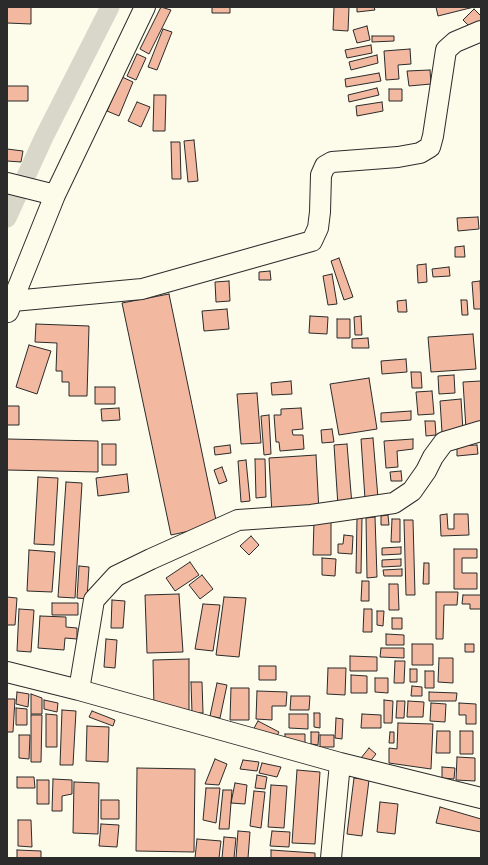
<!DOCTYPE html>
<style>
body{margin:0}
#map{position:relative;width:488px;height:865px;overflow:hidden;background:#fdfbea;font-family:"Fira Sans Condensed",sans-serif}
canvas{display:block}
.frame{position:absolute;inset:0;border:8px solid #2b2b2b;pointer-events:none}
</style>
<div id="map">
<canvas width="488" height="865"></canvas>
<div class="frame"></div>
</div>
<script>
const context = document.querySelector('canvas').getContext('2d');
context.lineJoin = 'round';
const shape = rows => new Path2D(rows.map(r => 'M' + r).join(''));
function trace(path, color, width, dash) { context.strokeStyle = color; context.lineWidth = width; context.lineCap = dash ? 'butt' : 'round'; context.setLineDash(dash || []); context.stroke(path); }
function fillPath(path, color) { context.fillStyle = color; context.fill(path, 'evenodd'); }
trace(shape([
 [7,218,44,137,110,7]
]), '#d8d7c9', 19);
const building = shape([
 [7,7,31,7,31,24,7,23,7,7],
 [161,7,171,10,149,54,140,49,161,7],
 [212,7,230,7,230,13,212,13,212,7],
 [334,7,349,7,348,31,333,30,334,7],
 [357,7,374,7,375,10,357,12,357,7],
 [436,7,474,7,438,16,436,7],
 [474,9,481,16,481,20,472,29,463,20,474,9],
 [367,26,370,40,357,43,353,30,367,26],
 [163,29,172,32,157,70,148,67,163,29],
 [372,36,394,36,394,41,372,42,372,36],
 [371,45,372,53,347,58,345,50,371,45],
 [410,49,411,64,398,65,399,79,386,80,384,51,410,49],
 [137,54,146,58,136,80,127,76,137,54],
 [377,55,378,63,351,70,349,62,377,55],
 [430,70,431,84,409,86,407,71,430,70],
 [379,73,381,81,346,87,345,79,379,73],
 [122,77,133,82,119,116,107,111,122,77],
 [7,86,28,86,28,101,7,101,7,86],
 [377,88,379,95,349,102,348,95,377,88],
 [389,89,402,89,402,101,389,101,389,89],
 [154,95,166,95,165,131,153,131,154,95],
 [137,102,150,107,141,127,128,121,137,102],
 [382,102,383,111,357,116,356,106,382,102],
 [194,140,198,181,188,182,184,141,194,140],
 [171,142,180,142,181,179,172,179,171,142],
 [7,149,23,151,21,162,7,161,7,149],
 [478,217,479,229,458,231,457,218,478,217],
 [464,246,465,257,455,257,455,247,464,246],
 [339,258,353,297,344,300,331,261,339,258],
 [426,264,427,282,418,283,417,265,426,264],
 [449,267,450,276,433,277,432,269,449,267],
 [270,271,271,280,259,280,259,272,270,271],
 [332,274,337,304,328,305,323,276,332,274],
 [229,281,230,301,216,302,215,282,229,281],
 [480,281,481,309,474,309,472,282,480,281],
 [169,294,217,525,171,535,122,303,169,294],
 [406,300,407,312,398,312,397,301,406,300],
 [461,300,467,300,468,315,462,315,461,300],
 [227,309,229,329,204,331,202,311,227,309],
 [310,316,328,317,327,334,309,333,310,316],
 [361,316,362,335,355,335,354,317,361,316],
 [337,319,350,319,350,338,337,338,337,319],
 [36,324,89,326,87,396,69,396,69,382,62,382,62,371,56,371,57,343,35,342,36,324],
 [473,334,476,369,431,372,428,337,473,334],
 [368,338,369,348,352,348,352,339,368,338],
 [29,345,51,351,37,394,16,387,29,345],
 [406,359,407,372,382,374,381,361,406,359],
 [411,372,421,372,422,388,412,388,411,372],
 [454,375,455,393,439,394,438,376,454,375],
 [369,378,377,429,339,435,330,384,369,378],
 [291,381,292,394,272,395,271,383,291,381],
 [481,381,481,428,466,429,463,382,481,381],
 [95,387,115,387,115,404,95,404,95,387],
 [432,391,434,414,418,415,416,392,432,391],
 [257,393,261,443,241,444,237,394,257,393],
 [461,399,463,430,442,432,440,401,461,399],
 [7,406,19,406,19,425,7,425,7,406],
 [119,408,120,420,102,421,101,409,119,408],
 [301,408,303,429,292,430,293,435,303,435,304,449,280,451,279,442,276,442,274,415,281,415,281,409,301,408],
 [411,411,411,420,381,422,381,413,411,411],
 [269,415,271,454,264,455,261,416,269,415],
 [425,421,435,421,436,435,426,436,425,421],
 [332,429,334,442,322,443,321,430,332,429],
 [373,438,378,498,365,499,361,439,373,438],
 [7,439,98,441,98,472,7,470,7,439],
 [413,439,413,449,397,451,398,467,386,468,384,441,413,439],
 [102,444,116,444,116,465,102,465,102,444],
 [347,444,352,505,338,506,334,445,347,444],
 [230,445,231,453,215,455,214,447,230,445],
 [477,445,478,454,457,456,457,446,477,445],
 [316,455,319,512,272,515,269,458,316,455],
 [255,459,265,459,266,497,256,498,255,459],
 [246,460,250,501,241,502,238,461,246,460],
 [222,467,227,481,219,484,214,470,222,467],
 [401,471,402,481,391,481,390,472,401,471],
 [127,474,129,492,98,496,96,478,127,474],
 [38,477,58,478,54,545,34,544,38,477],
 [66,482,82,483,75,598,58,597,66,482],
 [447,514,448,529,454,529,454,514,468,514,469,535,441,536,440,515,447,514],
 [388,515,389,525,381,525,381,516,388,515],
 [375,517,377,577,367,578,366,518,375,517],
 [357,518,362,518,361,573,356,573,357,518],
 [392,519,400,519,400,542,391,542,392,519],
 [404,520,413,520,415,595,406,595,404,520],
 [314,521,331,522,331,555,313,555,314,521],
 [344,535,353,536,352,554,338,553,338,544,343,544,344,535],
 [251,536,259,545,249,555,240,546,251,536],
 [401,547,401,554,382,555,382,548,401,547],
 [454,549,477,549,477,558,462,558,462,573,477,573,477,589,454,589,454,549],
 [29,550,55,552,52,592,27,591,29,550],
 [322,558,336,559,335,576,322,575,322,558],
 [401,559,401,566,382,567,382,560,401,559],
 [190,562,199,575,175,591,166,578,190,562],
 [424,563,429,563,429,584,423,584,424,563],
 [79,566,89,567,87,599,77,598,79,566],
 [402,569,402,576,384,576,383,570,402,569],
 [202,575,213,589,200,599,189,585,202,575],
 [362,581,369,581,369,601,361,601,362,581],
 [389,584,398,584,399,610,389,610,389,584],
 [436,592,458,592,457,605,444,605,443,639,436,639,436,592],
 [179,594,183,652,147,653,145,595,179,594],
 [463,595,481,595,481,609,470,609,470,604,462,604,463,595],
 [7,597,17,598,15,625,7,625,7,597],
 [224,597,246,598,239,657,216,655,224,597],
 [112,600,125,601,123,628,111,628,112,600],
 [52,603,78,603,78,615,52,615,52,603],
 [203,604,220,605,213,651,195,649,203,604],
 [19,609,34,610,31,652,17,651,19,609],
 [364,609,372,609,372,632,363,632,364,609],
 [377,611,384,611,383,626,377,625,377,611],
 [40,616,66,617,66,627,77,628,77,639,65,638,64,650,38,648,40,616],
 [392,618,402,618,402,629,392,629,392,618],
 [386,634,404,635,404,645,386,645,386,634],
 [106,639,117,640,115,668,104,667,106,639],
 [412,644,433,644,433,665,412,665,412,644],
 [465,644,474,644,474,652,465,652,465,644],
 [381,648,404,648,404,658,380,657,381,648],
 [350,656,377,657,377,671,350,671,350,656],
 [439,658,453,658,453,683,438,682,439,658],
 [189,659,189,712,154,709,153,660,189,659],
 [395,661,405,661,404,683,394,683,395,661],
 [259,666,276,666,276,680,259,680,259,666],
 [328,668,346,668,345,695,327,694,328,668],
 [410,669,417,669,417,682,410,682,410,669],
 [425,671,434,671,434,688,425,688,425,671],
 [351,675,367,676,367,693,351,693,351,675],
 [375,678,388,678,388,693,375,692,375,678],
 [191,682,202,682,203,713,192,713,191,682],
 [217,683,227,685,220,718,210,716,217,683],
 [412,686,422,687,422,696,411,696,412,686],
 [231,688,249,688,249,720,230,720,231,688],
 [257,691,287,692,286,706,272,706,272,720,256,719,257,691],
 [17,692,29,694,28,707,16,704,17,692],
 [429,692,457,693,456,701,429,701,429,692],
 [31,694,42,698,42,714,31,714,31,694],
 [291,696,310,696,309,710,290,710,291,696],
 [7,699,15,699,13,732,7,732,7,699],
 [44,700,58,703,57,712,44,709,44,700],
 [384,700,393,701,392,723,384,723,384,700],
 [397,701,405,701,404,718,396,718,397,701],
 [408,701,424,702,423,717,407,717,408,701],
 [431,703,446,704,445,722,430,721,431,703],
 [459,703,476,704,476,724,466,724,466,715,459,715,459,703],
 [16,708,27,709,27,725,16,725,16,708],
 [62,710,76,711,73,765,60,765,62,710],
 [92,711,115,720,113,726,89,717,92,711],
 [314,713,320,713,320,728,314,727,314,713],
 [46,714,57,715,57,747,46,747,46,714],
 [289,714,308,714,308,729,289,728,289,714],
 [362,714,381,715,381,728,361,728,362,714],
 [31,715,42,715,41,762,31,762,31,715],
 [336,718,343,719,342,739,335,738,336,718],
 [258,721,279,732,274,741,253,730,258,721],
 [398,723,433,724,431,769,389,763,389,748,397,749,398,723],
 [87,726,109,727,108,762,86,761,87,726],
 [437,731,450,731,450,753,436,753,437,731],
 [460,731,473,731,473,754,460,754,460,731],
 [311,732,319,732,318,745,311,744,311,732],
 [390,732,394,732,394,743,389,743,390,732],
 [285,734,305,734,305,746,285,746,285,734],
 [19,735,30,735,29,759,19,758,19,735],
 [320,735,334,735,334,747,320,747,320,735],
 [369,748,376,754,368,764,361,758,369,748],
 [457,757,475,758,475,781,456,780,457,757],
 [215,759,227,764,219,785,205,784,215,759],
 [243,760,259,762,257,771,240,769,243,760],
 [262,763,281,767,277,777,259,773,262,763],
 [442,767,455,768,454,779,442,778,442,767],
 [137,768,195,769,194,852,136,851,137,768],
 [297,770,320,772,315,844,292,843,297,770],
 [257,775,267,777,265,789,255,788,257,775],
 [17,777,34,777,35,788,17,788,17,777],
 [354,778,369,780,362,836,347,834,354,778],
 [53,779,72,780,72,794,62,796,62,811,52,811,53,779],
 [37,780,49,780,49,804,37,804,37,780],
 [74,782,99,783,98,834,73,833,74,782],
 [235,783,247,785,245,804,231,803,235,783],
 [271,785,287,786,284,828,268,827,271,785],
 [206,788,220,788,216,823,203,820,206,788],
 [223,790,232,790,229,829,219,829,223,790],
 [254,791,265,792,261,828,250,826,254,791],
 [101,800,119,800,119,819,101,819,101,800],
 [380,802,398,804,395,834,377,832,380,802],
 [440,807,481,819,481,832,436,823,440,807],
 [18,820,31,820,32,847,18,846,18,820],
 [101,824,119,825,117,847,99,846,101,824],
 [238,831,250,832,248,858,236,858,238,831],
 [272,831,290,832,289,847,270,846,272,831],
 [224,837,236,838,234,858,222,858,224,837],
 [197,839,221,841,219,858,195,858,197,839],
 [17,850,41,851,41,858,17,858,17,850],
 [271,850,315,853,315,858,271,858,271,850]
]);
fillPath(building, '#f2b8a0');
trace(building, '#2b2b2b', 1);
const minor = shape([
 [7,183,55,195],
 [13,301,142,289,312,241,318,228,320,212,321,175,325,166,332,162,398,157,420,153,430,147,433,136,446,50,455,42,481,31],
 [8,312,55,195,145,7],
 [7,672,79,690,340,763,481,798],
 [79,690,94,600,116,576,151,559,238,520,311,515,394,503,412,491,426,471,433,457,444,442,481,431],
 [331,858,340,763]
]);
trace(minor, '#2b2b2b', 22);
trace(minor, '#fdfbea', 20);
</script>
